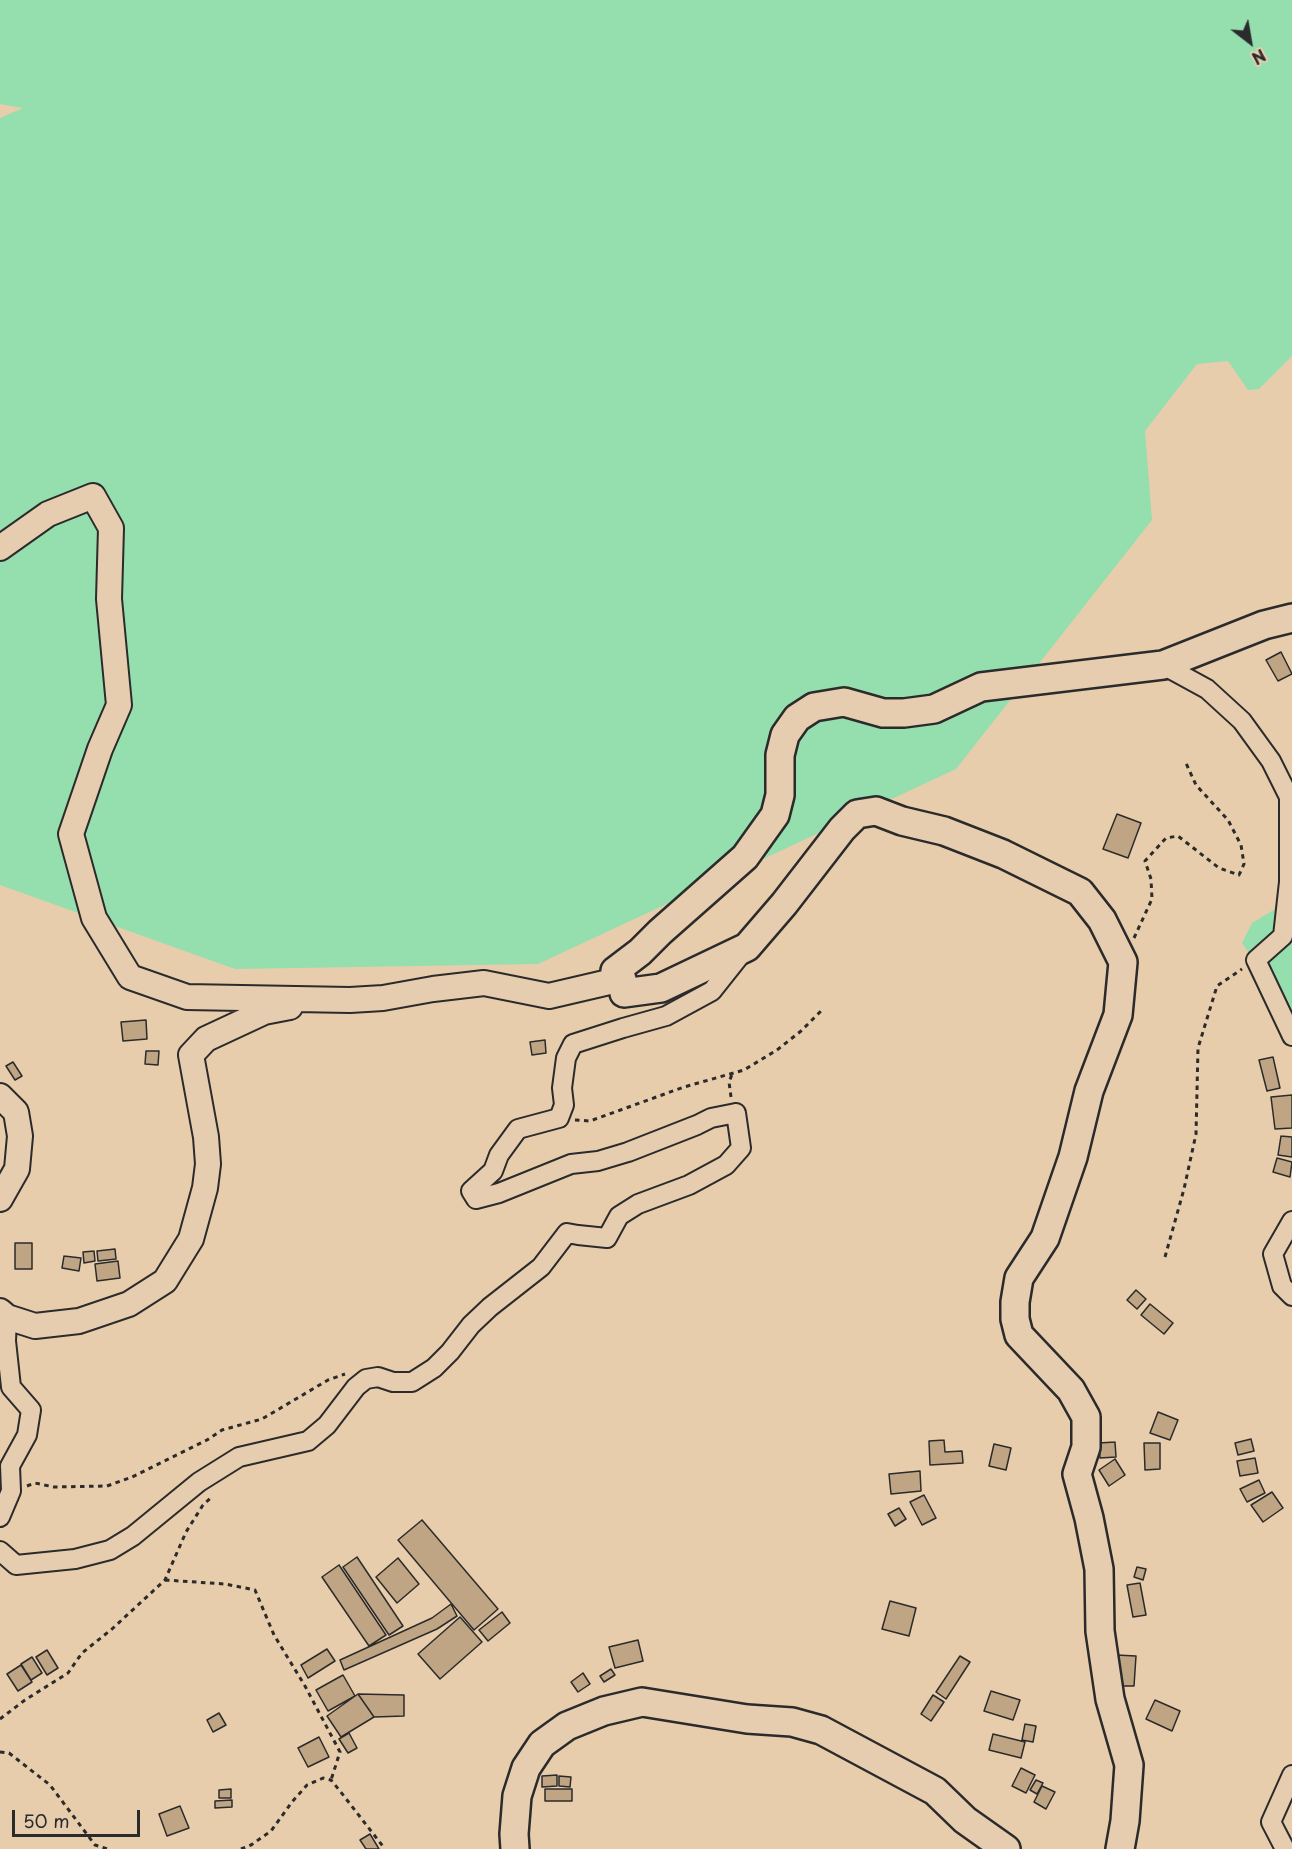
<!DOCTYPE html>
<style>
body{margin:0}
#map{position:relative;width:1292px;height:1849px;overflow:hidden;background:#e8cdac;font-family:"Playpen Sans",sans-serif}
canvas{display:block}
.north{position:absolute;left:1220px;top:12px;width:60px;height:60px;-webkit-text-stroke:4px #e7cdaf;paint-order:stroke;rotate:149deg;font-size:16px;font-weight:700;line-height:24px;text-align:center;color:#2b2b2b}
.north::after{content:'';display:block;margin:auto;width:21px;height:27px;background:#2b2b2b;clip-path:polygon(50% 0,100% 100%,50% 72%,0 100%)}
.scale{position:absolute;left:12px;top:1810px;width:128px;height:27px;box-sizing:border-box;border:3px solid #2b2b2b;border-top:0;padding-left:8px;font-size:18px;line-height:21px;white-space:nowrap;color:#2b2b2b;-webkit-text-stroke:4px #e7cdaf;paint-order:stroke}
</style>
<div id="map">
<canvas width="1292" height="1849"></canvas>
<div class="north">N</div>
<div class="scale">50 m</div>
</div>
<script>
const context = document.querySelector('canvas').getContext('2d');
context.lineJoin = 'round';
function fillPath(path, color) { context.fillStyle = color; context.fill(path, 'evenodd'); }
const shape = rows => new Path2D(rows.map(r => 'M' + r).join(''));
function trace(path, color, width, dash) { context.strokeStyle = color; context.lineWidth = width; context.lineCap = dash ? 'butt' : 'round'; context.setLineDash(dash || []); context.stroke(path); }
fillPath(shape([
 [0,0,1292,0,1292,356,1259,389,1248,390,1228,361,1197,364,1145,431,1152,520,956,769,538,964,235,969,0,885,0,118,23,108,0,104],
 [1292,899,1292,1015,1242,943,1252,923]
]), '#95deae');
const building = shape([
 [1281,652,1292,674,1278,681,1266,660,1281,652],
 [1117,814,1141,823,1128,858,1103,849,1117,814],
 [146,1020,147,1039,123,1041,121,1022,146,1020],
 [545,1040,546,1053,532,1055,530,1042,545,1040],
 [146,1051,159,1051,158,1065,145,1064,146,1051],
 [1273,1057,1280,1088,1267,1091,1259,1060,1273,1057],
 [13,1062,22,1076,15,1080,6,1066,13,1062],
 [1292,1095,1292,1128,1275,1129,1271,1097,1292,1095],
 [1281,1136,1292,1137,1292,1157,1278,1155,1281,1136],
 [1277,1158,1292,1162,1290,1177,1273,1172,1277,1158],
 [15,1243,32,1243,32,1269,15,1269,15,1243],
 [115,1249,116,1259,98,1261,97,1251,115,1249],
 [94,1251,95,1261,84,1263,83,1252,94,1251],
 [64,1256,81,1258,79,1271,62,1268,64,1256],
 [118,1261,120,1278,97,1281,95,1264,118,1261],
 [1136,1290,1146,1299,1137,1309,1127,1300,1136,1290],
 [1150,1304,1173,1323,1164,1334,1141,1315,1150,1304],
 [1158,1412,1178,1420,1170,1440,1150,1433,1158,1412],
 [1251,1439,1254,1451,1238,1455,1235,1443,1251,1439],
 [944,1440,945,1452,962,1451,963,1463,930,1465,929,1441,944,1440],
 [1115,1442,1116,1457,1100,1458,1099,1443,1115,1442],
 [1144,1443,1160,1443,1160,1469,1145,1470,1144,1443],
 [994,1444,1011,1448,1006,1470,989,1466,994,1444],
 [1255,1458,1258,1473,1240,1476,1237,1461,1255,1458],
 [1115,1459,1125,1475,1109,1486,1099,1470,1115,1459],
 [920,1471,921,1491,891,1494,889,1474,920,1471],
 [1259,1480,1265,1493,1247,1502,1240,1489,1259,1480],
 [1272,1492,1283,1508,1263,1522,1251,1505,1272,1492],
 [924,1495,936,1518,922,1525,910,1502,924,1495],
 [899,1508,906,1519,895,1526,888,1514,899,1508],
 [422,1520,498,1609,474,1630,398,1540,422,1520],
 [357,1557,403,1626,389,1635,343,1567,357,1557],
 [398,1558,419,1584,397,1603,376,1577,398,1558],
 [339,1565,386,1635,369,1646,322,1577,339,1565],
 [1137,1567,1146,1569,1143,1580,1134,1577,1137,1567],
 [1140,1583,1146,1615,1133,1617,1127,1585,1140,1583],
 [890,1601,916,1608,909,1636,882,1629,890,1601],
 [451,1604,457,1616,437,1629,344,1670,340,1660,432,1618,451,1604],
 [502,1612,510,1623,488,1641,479,1630,502,1612],
 [460,1617,482,1642,440,1679,418,1654,460,1617],
 [638,1640,643,1661,615,1668,609,1647,638,1640],
 [327,1649,335,1661,308,1678,301,1665,327,1649],
 [47,1650,58,1668,47,1675,36,1657,47,1650],
 [1116,1655,1136,1656,1134,1686,1115,1686,1116,1655],
 [960,1656,970,1662,946,1699,936,1692,960,1656],
 [32,1657,42,1673,31,1680,21,1664,32,1657],
 [21,1665,32,1682,18,1691,7,1674,21,1665],
 [611,1669,615,1675,604,1682,600,1676,611,1669],
 [583,1673,590,1684,578,1692,571,1682,583,1673],
 [343,1675,355,1696,328,1711,316,1690,343,1675],
 [991,1691,1020,1700,1013,1720,984,1711,991,1691],
 [358,1694,404,1695,404,1716,374,1717,358,1694],
 [358,1694,374,1717,341,1737,327,1716,358,1694],
 [933,1695,944,1702,931,1721,921,1714,933,1695],
 [1155,1700,1180,1711,1172,1731,1146,1719,1155,1700],
 [219,1713,226,1725,213,1732,207,1720,219,1713],
 [1025,1724,1036,1726,1033,1742,1022,1740,1025,1724],
 [349,1733,357,1748,348,1753,339,1739,349,1733],
 [993,1734,1025,1742,1021,1758,989,1750,993,1734],
 [319,1737,329,1757,308,1767,298,1748,319,1737],
 [1021,1768,1035,1775,1026,1793,1012,1786,1021,1768],
 [557,1775,557,1786,542,1787,542,1776,557,1775],
 [559,1776,571,1777,570,1787,559,1786,559,1776],
 [1036,1780,1043,1783,1037,1794,1030,1790,1036,1780],
 [1042,1786,1055,1792,1046,1809,1034,1802,1042,1786],
 [231,1789,231,1798,219,1798,219,1790,231,1789],
 [545,1789,572,1789,572,1801,545,1801,545,1789],
 [232,1800,232,1807,215,1808,215,1801,232,1800],
 [180,1806,189,1828,167,1836,159,1814,180,1806],
 [370,1834,379,1849,366,1849,360,1840,370,1834]
]);
fillPath(building, '#bfa583');
trace(building, '#2b2b2b', 1.5);
const minor = shape([
 [1163,665,1207,689,1242,721,1271,761,1289,797,1289,882,1283,936,1256,960,1292,1036],
 [1292,1221,1273,1254,1282,1286,1292,1296],
 [0,1517,11,1491,10,1466,27,1435,31,1410,11,1387,6,1341,7,1317],
 [0,1551,16,1565,75,1559,110,1550,133,1536,199,1482,239,1457,308,1441,327,1425,356,1387,366,1379,378,1377,393,1382,412,1382,434,1368,450,1352,471,1325,490,1307,541,1267,567,1233,578,1235,607,1238,619,1216,638,1204,689,1185,726,1165,741,1148,736,1113,711,1118,697,1125,628,1152,598,1161,571,1164,499,1193,476,1199,471,1191,493,1171,499,1155,518,1129,559,1118,564,1105,562,1088,566,1058,573,1044,623,1028,666,1016,712,991,743,952],
 [1285,1849,1271,1822,1292,1775]
]);
const tertiary = shape([
 [0,548,48,514,93,496,111,528,109,599,119,705,100,749,71,834,94,918,130,977,187,997,350,1000,383,998,433,989,484,983,549,996,622,979],
 [0,1096,16,1112,20,1136,17,1169,0,1199],
 [0,1311,7,1317,35,1326,79,1321,129,1304,165,1281,191,1239,205,1188,208,1164,206,1137,191,1055,206,1039,264,1012,290,1007]
]);
const secondary = shape([
 [515,1849,514,1834,517,1796,526,1768,542,1744,567,1726,604,1711,642,1702,747,1719,792,1722,821,1730,935,1791,965,1820,1006,1849],
 [1120,1849,1125,1821,1129,1765,1110,1699,1100,1631,1099,1569,1089,1518,1077,1474,1086,1447,1086,1417,1071,1390,1019,1335,1015,1319,1015,1302,1019,1278,1045,1238,1073,1157,1089,1091,1118,1015,1123,962,1102,920,1080,892,1003,854,944,831,902,821,876,811,857,814,842,829,784,904,747,947,661,988,624,993,622,979,615,971,640,952,660,932,745,857,775,815,780,795,780,755,785,735,797,718,814,707,844,702,883,713,904,713,934,709,981,687,1163,665,1264,625,1292,618]
]);
trace(minor, '#2b2b2b', 22);
trace(tertiary, '#2b2b2b', 28);
trace(secondary, '#2b2b2b', 32);
trace(shape([
 [1134,938,1152,899,1151,879,1145,861,1166,838,1178,836,1219,868,1239,875,1244,864,1241,845,1228,820,1196,785,1185,761],
 [731,1097,729,1082,733,1072],
 [575,1120,590,1121,684,1087,744,1070,777,1050,801,1031,821,1011],
 [1165,1257,1184,1189,1196,1134,1198,1048,1217,986,1242,969],
 [27,1486,35,1483,54,1487,107,1486,132,1477,207,1440,222,1430,262,1419,328,1380,345,1374],
 [165,1580,225,1584,255,1590,274,1635,305,1686,340,1752,331,1780],
 [0,1719,25,1700,68,1673,82,1653,112,1629,165,1580,186,1532,203,1505,213,1496],
 [0,1752,9,1753,50,1785,95,1845,108,1849],
 [241,1849,251,1845,271,1831,292,1802,307,1785,323,1778,331,1780,340,1791,385,1849]
]), '#2b2b2b', 3, [4.5, 4.5]);
trace(minor, '#e7cdaf', 18);
trace(tertiary, '#e7cdaf', 24);
trace(secondary, '#e7cdaf', 27);
</script>
